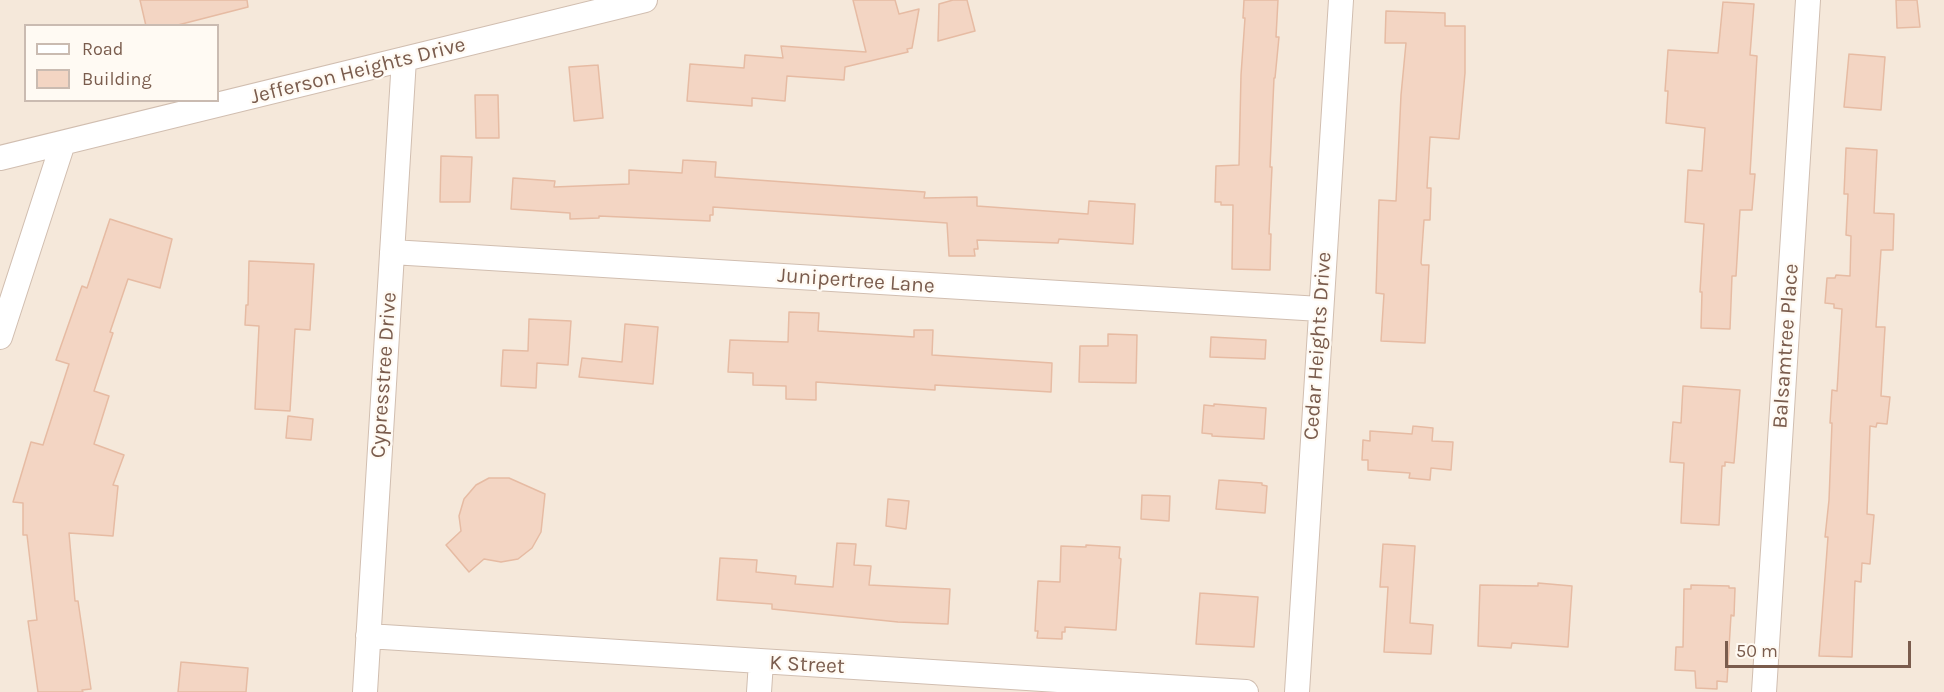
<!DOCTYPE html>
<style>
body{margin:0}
#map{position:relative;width:1944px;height:692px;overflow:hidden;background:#fdf6ec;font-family:Karla,sans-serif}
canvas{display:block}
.legend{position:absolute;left:24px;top:24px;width:195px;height:78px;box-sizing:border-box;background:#fffaf3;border:2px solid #cabbb1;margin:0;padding:8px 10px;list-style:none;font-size:18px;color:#7a5c4d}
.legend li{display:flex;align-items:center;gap:12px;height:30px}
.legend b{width:30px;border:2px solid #cabbb1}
.scale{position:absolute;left:1725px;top:641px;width:186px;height:27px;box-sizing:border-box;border:3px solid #7a5c4d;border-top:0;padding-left:8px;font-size:18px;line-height:21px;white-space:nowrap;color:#7a5c4d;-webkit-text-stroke:4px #fffaf3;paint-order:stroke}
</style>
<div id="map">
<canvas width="1944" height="692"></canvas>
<ul class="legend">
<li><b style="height:8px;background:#fff"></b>Road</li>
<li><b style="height:16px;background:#f3d5c3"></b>Building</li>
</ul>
<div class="scale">50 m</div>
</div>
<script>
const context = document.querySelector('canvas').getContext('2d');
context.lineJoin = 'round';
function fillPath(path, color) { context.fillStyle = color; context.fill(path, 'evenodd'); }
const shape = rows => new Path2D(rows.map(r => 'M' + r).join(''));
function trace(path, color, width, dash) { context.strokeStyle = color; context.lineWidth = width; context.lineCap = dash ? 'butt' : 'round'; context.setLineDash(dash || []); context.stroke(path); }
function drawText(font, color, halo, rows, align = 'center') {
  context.font = font + ' Karla,sans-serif'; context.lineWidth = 4.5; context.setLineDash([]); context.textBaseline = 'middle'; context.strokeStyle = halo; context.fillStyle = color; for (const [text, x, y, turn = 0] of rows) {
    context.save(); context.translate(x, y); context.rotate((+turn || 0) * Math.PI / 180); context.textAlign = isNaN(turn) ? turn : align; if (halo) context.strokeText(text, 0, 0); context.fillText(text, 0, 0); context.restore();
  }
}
fillPath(shape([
 [0,0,1944,0,1944,692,0,692],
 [26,26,218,26,218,100,26,100]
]), '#f5e8da');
const building = shape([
 [140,0,247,0,248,7,174,26,146,26,140,0],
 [853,0,895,0,899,14,919,9,912,48,907,49,908,52,845,67,844,80,787,76,785,101,752,98,752,106,687,101,690,64,744,68,745,55,783,58,781,46,866,52,853,0],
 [953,0,967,0,975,31,938,41,939,4,953,0],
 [1244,0,1278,0,1276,37,1279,37,1275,78,1274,78,1270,167,1272,167,1269,234,1271,234,1270,270,1232,269,1233,205,1221,205,1221,202,1215,202,1216,166,1239,165,1241,75,1245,18,1243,18,1244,0],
 [1896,0,1917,0,1920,27,1897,28,1896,0],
 [1723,2,1754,4,1750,55,1757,56,1750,174,1755,174,1752,210,1740,210,1736,276,1732,276,1730,329,1701,328,1702,292,1700,292,1704,224,1685,222,1688,170,1702,171,1705,128,1666,123,1668,91,1665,91,1668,50,1718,53,1723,2],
 [1386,11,1445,13,1445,26,1465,26,1465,73,1459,139,1430,137,1427,188,1431,188,1430,220,1424,220,1421,263,1422,265,1429,265,1425,343,1381,341,1384,294,1376,293,1379,200,1396,201,1401,95,1406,43,1385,43,1386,11],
 [1849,54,1885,57,1881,110,1844,107,1849,54],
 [598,65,603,118,574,121,569,67,598,65],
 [475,95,498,95,499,138,476,138,475,95],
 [1846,148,1877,150,1874,213,1894,214,1893,250,1881,250,1876,327,1885,327,1881,396,1890,397,1887,424,1877,423,1876,427,1870,426,1867,514,1874,515,1870,564,1862,563,1861,582,1855,581,1852,657,1819,656,1828,537,1825,537,1829,500,1832,423,1830,423,1832,390,1837,391,1842,309,1834,308,1834,304,1825,303,1827,278,1835,278,1836,275,1850,276,1851,236,1846,235,1848,194,1844,194,1846,148],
 [441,156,472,157,470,202,440,202,441,156],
 [683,160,716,162,715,177,925,192,924,198,977,197,977,206,1088,214,1089,201,1135,204,1133,244,1059,239,1058,243,977,240,978,249,974,249,975,256,949,256,947,223,713,207,713,215,710,215,710,221,599,216,599,218,570,219,570,213,511,209,513,178,555,181,554,187,629,184,629,170,682,173,683,160],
 [110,219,172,239,160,288,128,279,110,332,113,333,94,391,109,396,94,444,124,455,113,485,118,486,113,536,69,533,75,601,78,601,91,689,82,690,83,692,38,692,28,621,37,620,27,535,23,535,23,503,13,502,31,442,43,445,69,364,56,360,82,286,87,288,110,219],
 [249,261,314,264,310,330,295,329,290,411,255,409,259,326,245,325,246,305,248,305,249,261],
 [789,312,819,313,818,331,914,337,914,330,933,330,932,355,1052,363,1051,392,935,385,935,390,816,382,816,400,786,399,786,386,753,385,753,373,728,372,730,340,788,342,789,312],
 [529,319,571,321,568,365,537,363,536,388,501,386,503,350,528,351,529,319],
 [625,324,658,327,653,384,579,377,582,358,622,362,625,324],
 [1108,334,1137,335,1136,383,1079,382,1080,346,1108,346,1108,334],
 [1211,337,1266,340,1265,359,1210,357,1211,337],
 [1683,386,1740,390,1734,463,1725,462,1725,466,1722,466,1719,525,1681,523,1684,463,1670,462,1673,422,1681,423,1683,386],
 [1214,404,1266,408,1264,439,1212,436,1212,434,1202,433,1204,405,1214,406,1214,404],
 [288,416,313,419,311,440,286,438,288,416],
 [1413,426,1433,428,1432,441,1453,442,1451,470,1431,468,1430,480,1409,478,1410,473,1368,470,1368,460,1362,460,1363,440,1370,441,1370,431,1412,434,1413,426],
 [489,478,509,478,545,494,541,532,532,548,518,559,501,562,484,559,469,572,446,545,461,531,459,516,464,499,476,485,489,478],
 [1219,480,1262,483,1262,485,1267,486,1265,513,1216,509,1219,480],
 [1142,495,1170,496,1169,521,1141,519,1142,495],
 [888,499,909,501,906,529,886,526,888,499],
 [837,543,856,544,854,565,871,566,869,585,950,589,948,624,898,622,772,609,772,604,717,600,720,558,757,560,756,572,796,576,795,584,833,587,837,543],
 [1383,544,1415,546,1410,623,1433,625,1431,654,1384,652,1388,587,1380,587,1383,544],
 [1086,545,1120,547,1119,558,1121,559,1116,630,1065,627,1065,632,1062,632,1062,639,1037,638,1038,631,1035,631,1038,581,1060,582,1061,546,1086,547,1086,545],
 [1538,583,1572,586,1568,647,1512,643,1511,648,1478,646,1480,585,1538,586,1538,583],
 [1691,585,1729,586,1729,588,1735,588,1734,616,1731,615,1727,682,1717,681,1717,689,1696,688,1695,671,1675,670,1676,647,1683,647,1684,589,1691,589,1691,585],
 [1200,593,1258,597,1254,647,1196,644,1200,593],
 [181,662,248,668,246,692,178,692,181,662]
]);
fillPath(building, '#f3d5c3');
trace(building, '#e6bba3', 1.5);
const minor = shape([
 [0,158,645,0],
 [392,252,1320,309],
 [0,337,63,143],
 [368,636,1246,692],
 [365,692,404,59],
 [759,692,761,662],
 [1297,692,1341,0],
 [1764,692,1808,0]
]);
trace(minor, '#d1beb0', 26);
trace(minor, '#fff', 24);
drawText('21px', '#7a5c4d', '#fffaf3', [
 ["Jefferson Heights Drive",358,71,-14],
 ["Junipertree Lane",856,281,4],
 ["Cedar Heights Drive",1318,346,-86],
 ["Balsamtree Place",1786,346,-86],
 ["Cypresstree Drive",384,375,-86],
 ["K Street",807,665,3]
]);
</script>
